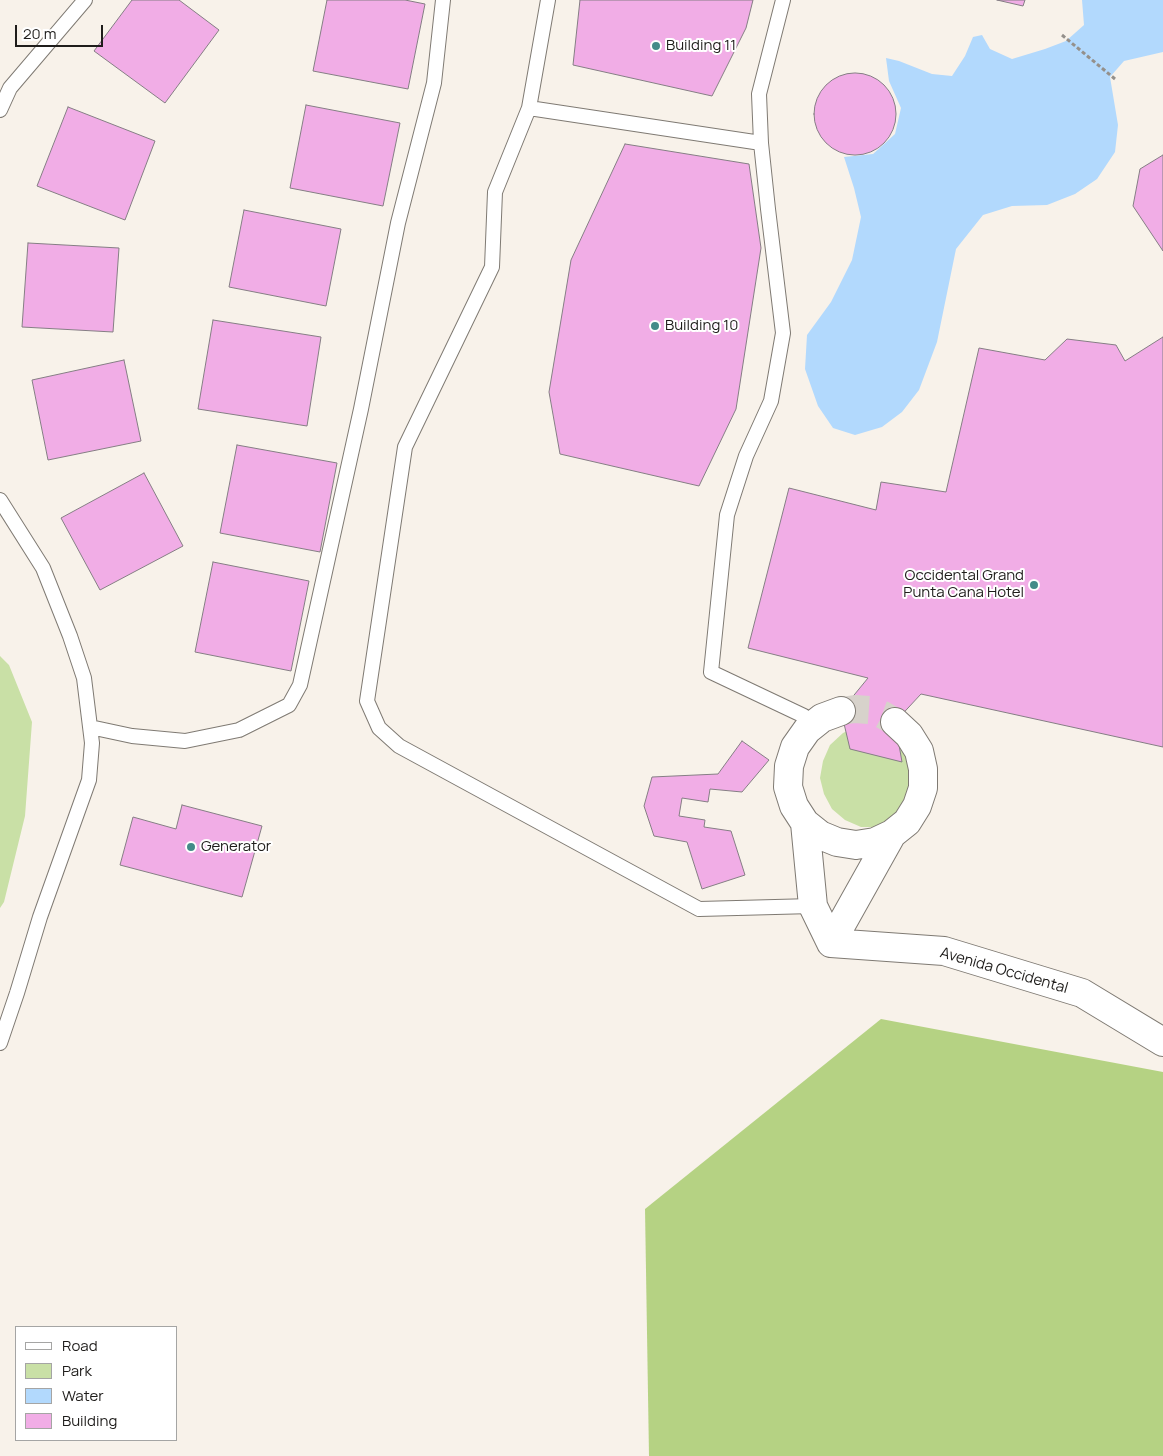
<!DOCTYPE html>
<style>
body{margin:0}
#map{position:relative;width:1163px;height:1456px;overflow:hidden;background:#f8f2ea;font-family:Manrope,sans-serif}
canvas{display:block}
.legend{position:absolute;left:15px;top:1326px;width:162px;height:115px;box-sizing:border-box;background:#fff;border:1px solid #a5a5a4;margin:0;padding:6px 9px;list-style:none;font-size:15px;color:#1f1d1b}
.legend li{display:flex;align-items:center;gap:10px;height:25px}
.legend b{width:25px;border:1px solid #a5a5a4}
.scale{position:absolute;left:15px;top:25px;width:88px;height:22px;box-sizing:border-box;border:2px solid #1f1d1b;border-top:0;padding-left:6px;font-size:15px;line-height:18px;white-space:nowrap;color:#1f1d1b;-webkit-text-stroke:4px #fff;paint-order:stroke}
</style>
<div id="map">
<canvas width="1163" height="1456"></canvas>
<ul class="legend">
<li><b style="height:6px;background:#fff"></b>Road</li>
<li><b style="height:14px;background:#c9e0a6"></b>Park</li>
<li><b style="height:14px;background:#b2d9fd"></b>Water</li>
<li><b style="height:14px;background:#f1ade6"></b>Building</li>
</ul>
<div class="scale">20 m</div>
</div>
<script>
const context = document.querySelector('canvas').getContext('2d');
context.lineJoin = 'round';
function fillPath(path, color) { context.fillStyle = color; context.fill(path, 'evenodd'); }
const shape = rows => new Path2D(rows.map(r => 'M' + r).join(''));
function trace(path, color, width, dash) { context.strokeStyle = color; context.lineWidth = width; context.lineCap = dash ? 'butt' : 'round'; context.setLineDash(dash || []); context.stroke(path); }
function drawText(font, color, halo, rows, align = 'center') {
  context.font = font + ' Manrope,sans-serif'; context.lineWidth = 4; context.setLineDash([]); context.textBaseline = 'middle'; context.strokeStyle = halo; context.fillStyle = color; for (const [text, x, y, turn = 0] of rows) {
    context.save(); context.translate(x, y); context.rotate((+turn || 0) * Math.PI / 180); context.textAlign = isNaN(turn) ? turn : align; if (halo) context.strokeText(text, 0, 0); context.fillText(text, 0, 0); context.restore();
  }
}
fillPath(shape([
 [0,656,9,665,32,722,25,816,4,902,0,908],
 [858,726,906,737,919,799,878,827,861,827,845,820,832,809,824,794,820,778,823,761,830,745,843,733]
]), '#c9e0a6');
fillPath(shape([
 [881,1019,1163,1072,1163,1456,649,1456,645,1209]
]), '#b5d283');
fillPath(shape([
 [1082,0,1163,0,1163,52,1124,61,1110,77,1118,125,1115,152,1097,179,1075,194,1047,205,1012,206,983,215,956,249,937,342,919,390,902,412,882,427,855,435,833,428,818,406,805,369,807,335,831,302,852,260,861,217,854,188,844,157,873,154,895,134,901,108,889,81,886,58,899,61,932,74,952,76,965,56,973,37,982,35,990,49,1012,59,1045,49,1066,41,1084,25]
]), '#b2d9fd');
const building = shape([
 [132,0,179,0,219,30,165,103,94,51,132,0],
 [327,0,405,0,425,4,408,89,313,71,327,0],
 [580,0,753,0,746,28,712,96,573,65,580,0],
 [997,0,1025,0,1023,6,997,0],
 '814 114a41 41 0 1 1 82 0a41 41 0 1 1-82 0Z',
 [306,105,400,123,383,206,290,188,306,105],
 [68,107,155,141,125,220,37,186,68,107],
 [625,144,749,164,761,248,736,409,699,486,560,454,549,392,571,260,625,144],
 [1163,155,1163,251,1133,206,1140,169,1163,155],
 [244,210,341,229,326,306,229,287,244,210],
 [28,243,119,248,113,332,22,327,28,243],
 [213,320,321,337,307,426,198,409,213,320],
 [1163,337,1163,747,921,694,895,722,902,762,850,749,841,711,868,678,748,648,789,488,876,510,881,482,946,492,979,348,1045,360,1067,339,1116,345,1125,361,1163,337],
 [124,360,141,441,48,460,32,380,124,360],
 [237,445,337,463,320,552,220,533,237,445],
 [144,473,183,546,100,590,61,518,144,473],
 [213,562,309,581,291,671,195,652,213,562],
 [742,741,769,760,742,792,710,789,708,802,682,798,679,816,705,820,704,827,731,831,745,875,702,889,687,842,654,836,644,806,652,777,718,774,742,741],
 [182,805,262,826,242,897,120,865,133,817,176,829,182,805]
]);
fillPath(building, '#f1ade6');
trace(building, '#857e84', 1);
trace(shape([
 [841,711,855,709,869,710,883,715,895,722]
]), '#d7d2cb', 28, [28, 14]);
const service = shape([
 [548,0,529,108,495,192,492,267,405,447,367,701,379,728,399,746,699,909,813,906],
 [783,0,759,94,761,143,768,209,783,333,771,401,746,456,727,515,711,672,804,716,807,730],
 [529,108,761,143],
 [0,110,10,88,85,0],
 [0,500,43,568,70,636,84,678,92,743,89,780,40,917,17,993,0,1043],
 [90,727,132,736,185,741,239,730,289,705,300,685,361,409,398,223,434,83,443,0]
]);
const minor = shape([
 [841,711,822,718,807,730,795,747,789,766,788,787,794,806,805,823,820,835,837,842,856,845,875,842,892,834,907,822,917,806,923,788,923,769,919,751,909,735,895,722],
 [805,823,813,906,831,943],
 [831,943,944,951,1082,993,1163,1042],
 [831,943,892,834]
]);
trace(service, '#7f7a73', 16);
trace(minor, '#7f7a73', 30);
trace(shape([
 [1062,35,1115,79]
]), '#94908b', 3, [4, 2.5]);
trace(service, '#fff', 14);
trace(minor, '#fff', 28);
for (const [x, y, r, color] of [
 [656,46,5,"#438b89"],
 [655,326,5,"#438b89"],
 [1034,585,5,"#438b89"],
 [191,847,5,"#438b89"]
]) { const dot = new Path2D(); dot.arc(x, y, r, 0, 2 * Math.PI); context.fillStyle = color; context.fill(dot); trace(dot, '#fff', 2); }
drawText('15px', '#1f1d1b', '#fff', [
 ["Building 11",666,46],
 ["Building 10",665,326],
 ["Occidental Grand",1024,576,"right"],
 ["Punta Cana Hotel",1024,593,"right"],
 ["Generator",201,847]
], 'left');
drawText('15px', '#1f1d1b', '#fff', [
 ["Avenida Occidental",1004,971,16]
]);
</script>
